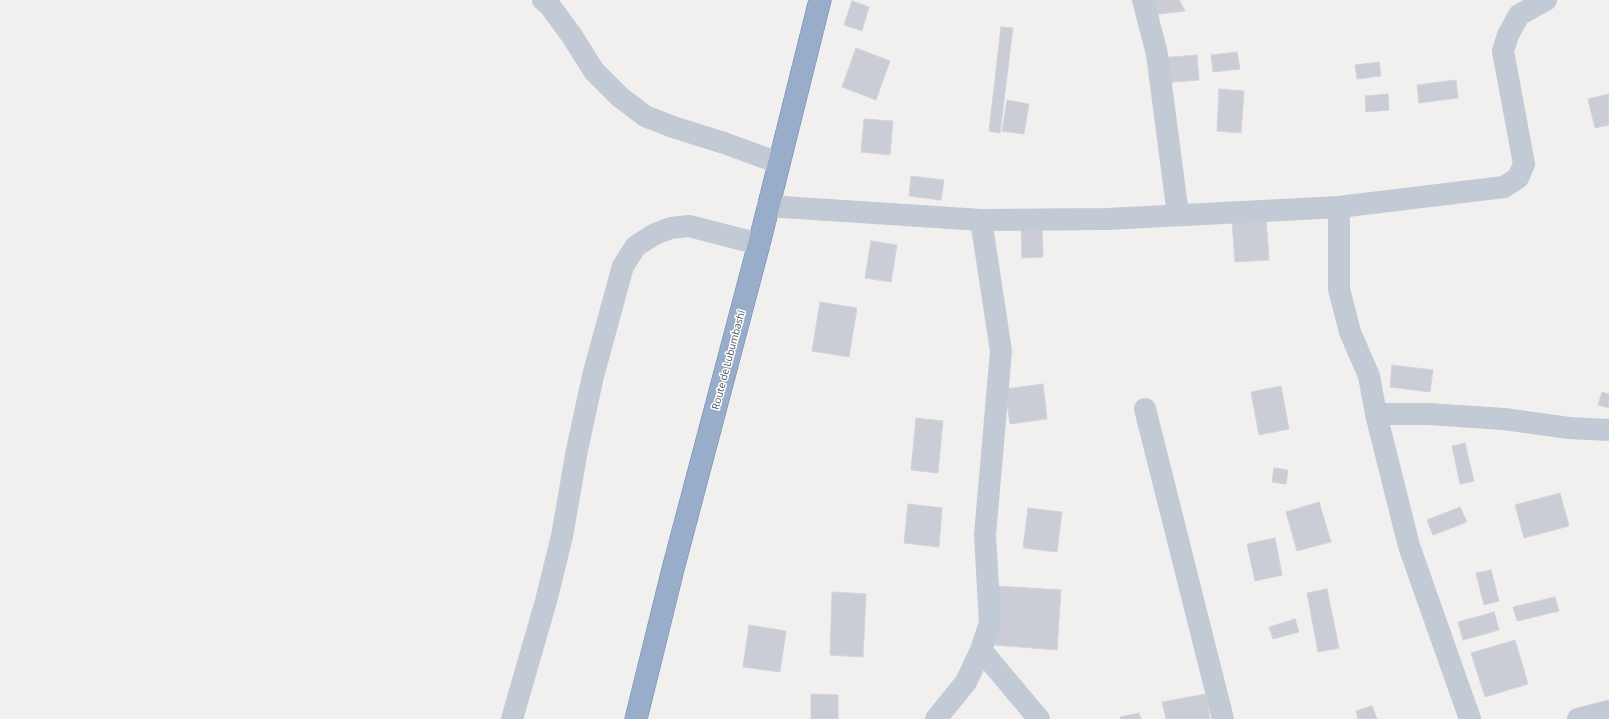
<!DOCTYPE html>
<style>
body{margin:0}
canvas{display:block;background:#f2efef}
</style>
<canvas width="1609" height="719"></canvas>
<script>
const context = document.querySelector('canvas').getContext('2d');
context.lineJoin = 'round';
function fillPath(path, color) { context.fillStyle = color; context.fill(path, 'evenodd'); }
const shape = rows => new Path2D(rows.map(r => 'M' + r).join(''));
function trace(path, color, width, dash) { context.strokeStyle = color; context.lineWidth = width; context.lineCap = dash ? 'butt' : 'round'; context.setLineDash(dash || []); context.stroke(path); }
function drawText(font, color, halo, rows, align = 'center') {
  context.font = font + ' "Open Sans",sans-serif'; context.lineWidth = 3; context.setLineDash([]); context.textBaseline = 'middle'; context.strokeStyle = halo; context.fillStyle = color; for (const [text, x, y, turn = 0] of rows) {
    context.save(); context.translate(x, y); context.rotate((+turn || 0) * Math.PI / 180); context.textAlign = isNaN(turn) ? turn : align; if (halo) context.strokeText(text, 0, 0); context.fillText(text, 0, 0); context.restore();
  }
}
const building = shape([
 [1149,0,1179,0,1185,11,1151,15,1149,0],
 [852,1,869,7,862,31,844,25,852,1],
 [1001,27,1013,28,1000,133,989,131,1001,27],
 [856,48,890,61,876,100,842,87,856,48],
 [1237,52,1240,69,1213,72,1211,55,1237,52],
 [1197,55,1199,80,1162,83,1159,58,1197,55],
 [1379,62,1381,76,1357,79,1355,65,1379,62],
 [1456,80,1458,98,1419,103,1417,85,1456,80],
 [1219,89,1244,91,1241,133,1217,131,1219,89],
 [1388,94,1389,110,1366,112,1365,96,1388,94],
 [1609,94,1609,125,1595,128,1588,99,1609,94],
 [1007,100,1029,104,1024,134,1002,131,1007,100],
 [864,119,893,121,890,155,861,152,864,119],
 [911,176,944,180,941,200,909,196,911,176],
 [1266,218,1269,260,1235,262,1232,220,1266,218],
 [1042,226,1043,257,1022,258,1021,227,1042,226],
 [871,241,897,245,891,282,865,278,871,241],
 [820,302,857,308,849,357,812,351,820,302],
 [1392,365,1433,370,1430,392,1390,387,1392,365],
 [1043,384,1047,419,1010,424,1005,389,1043,384],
 [1281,386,1289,429,1259,435,1251,392,1281,386],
 [1602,392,1609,394,1609,408,1598,405,1602,392],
 [916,418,943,421,938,473,911,470,916,418],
 [1465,443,1474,481,1460,484,1452,446,1465,443],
 [1274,468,1288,470,1286,484,1272,482,1274,468],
 [1560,493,1569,526,1524,538,1515,505,1560,493],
 [1319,502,1331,542,1297,551,1286,512,1319,502],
 [908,504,942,508,939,547,904,543,908,504],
 [1460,507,1467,522,1433,535,1427,520,1460,507],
 [1028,508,1062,512,1057,552,1023,548,1028,508],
 [1275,538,1282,575,1255,581,1247,544,1275,538],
 [1491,570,1499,601,1484,605,1476,573,1491,570],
 [998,586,1061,590,1057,650,995,645,998,586],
 [1327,589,1339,648,1318,652,1307,593,1327,589],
 [832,592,866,594,863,657,830,655,832,592],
 [1555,597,1559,611,1517,621,1513,607,1555,597],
 [1494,612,1499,630,1463,640,1458,622,1494,612],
 [1295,619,1299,632,1273,639,1269,627,1295,619],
 [749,625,786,631,780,672,743,667,749,625],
 [1515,640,1528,684,1485,697,1471,653,1515,640],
 [811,694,838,695,838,719,811,719,811,694],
 [1206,694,1210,719,1166,719,1162,702,1206,694],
 [1372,706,1377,719,1358,719,1356,711,1372,706],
 [1139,713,1141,719,1121,719,1120,717,1139,713]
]);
fillPath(building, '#cacdd5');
trace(building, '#d2d4db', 1);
const trunk = shape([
 [636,719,673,569,759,244,820,0]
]);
trace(trunk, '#6d89ae', 23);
trace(shape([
 [543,0,550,6,572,36,594,71,620,97,645,116,673,127,724,143,779,163],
 [1143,0,1157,54,1178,215],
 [768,206,981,220,1107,219,1339,207,1504,187,1518,178,1524,164,1503,51,1508,35,1519,15,1546,0],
 [1339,207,1339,289,1350,332,1369,376,1376,414,1409,546,1470,719],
 [1145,409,1223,719],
 [1376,414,1428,414,1504,419,1569,428,1609,430],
 [981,650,1039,719],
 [512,719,546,601,562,536,577,450,593,376,623,266,636,246,655,234,671,228,689,226,759,244],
 [936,719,966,682,981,650,990,623,985,535,1001,351,981,220],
 [1578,719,1609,711]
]), '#c1cad5', 22);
trace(trunk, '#97adc9', 22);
drawText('10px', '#45515e', '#fff', [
 ["Route de Lubumbashi",729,360,-75]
]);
</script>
